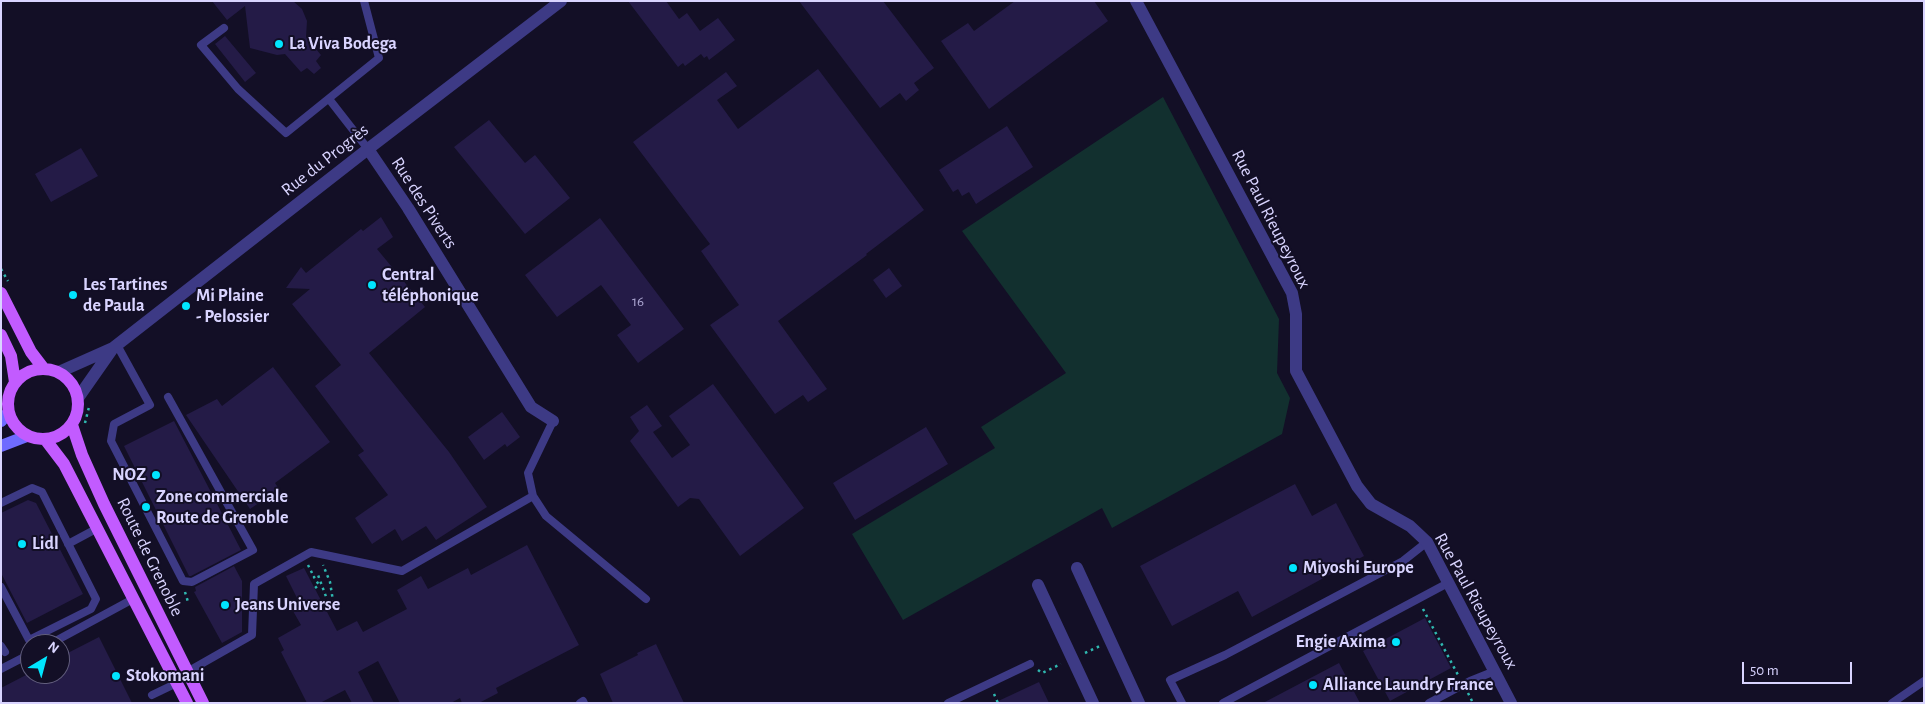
<!DOCTYPE html>
<meta charset="utf-8">
<style>
body{margin:0}
#map{position:relative;width:1925px;height:704px;overflow:hidden;background:#130f26;font-family:"Alegreya Sans",sans-serif}
canvas{display:block}
.frame{position:absolute;inset:0;border:2px solid #d9d4ff;pointer-events:none}
.north{position:absolute;left:20px;top:634px;width:50px;height:50px;box-sizing:border-box;background:#130f26;border:1px solid #625e7d;border-radius:50%;rotate:37deg;font-size:14px;font-weight:700;line-height:20px;text-align:center;color:#d9d4ff}
.north::after{content:'';display:block;margin:auto;width:18px;height:22px;background:#00e5ff;clip-path:polygon(50% 0,100% 100%,50% 72%,0 100%)}
.scale{position:absolute;left:1742px;top:662px;width:110px;height:22px;box-sizing:border-box;border:2px solid #d9d4ff;border-top:0;padding-left:6px;font-size:15px;line-height:18px;white-space:nowrap;color:#d9d4ff;-webkit-text-stroke:4px #130f26;paint-order:stroke}
</style>
<div id="map">
<canvas width="1925" height="704"></canvas>
<div class="frame"></div>
<div class="north">N</div>
<div class="scale">50 m</div>
</div>
<script>
const context = document.querySelector('canvas').getContext('2d');
context.lineJoin = 'round';
function fillPath(path, color) { context.fillStyle = color; context.fill(path, 'evenodd'); }
const shape = rows => new Path2D(rows.map(r => 'M' + r).join(''));
function trace(path, color, width, dash) { context.strokeStyle = color; context.lineWidth = width; context.lineCap = dash ? 'butt' : 'round'; context.setLineDash(dash || []); context.stroke(path); }
function drawText(font, color, halo, rows, align = 'center') {
  context.font = font + ' "Alegreya Sans",sans-serif'; context.lineWidth = 4; context.setLineDash([]); context.textBaseline = 'middle'; context.strokeStyle = halo; context.fillStyle = color; for (const [text, x, y, turn = 0] of rows) {
    context.save(); context.translate(x, y); context.rotate((+turn || 0) * Math.PI / 180); context.textAlign = isNaN(turn) ? turn : align; if (halo) context.strokeText(text, 0, 0); context.fillText(text, 0, 0); context.restore();
  }
}
fillPath(shape([
 [1163,97,1279,319,1277,373,1290,398,1282,434,1112,528,1102,508,903,620,852,534,995,448,981,427,1066,373,962,231]
]), '#12302f');
fillPath(shape([
 [212,1,293,1,302,9,307,21,306,37,321,55,316,61,321,68,314,74,307,68,301,72,285,54,277,55,250,48,245,6,227,20],
 [628,1,666,1,679,19,687,13,700,31,718,18,735,40,709,60,707,56,704,58,701,54,685,66,683,63,678,67],
 [799,1,883,1,934,68,914,83,919,90,906,101,900,93,880,108],
 [1015,1,1094,1,1108,21,989,109,941,41,968,23,974,31],
 [225,36,256,73,245,82,215,44],
 [818,69,924,210,866,254,867,255,778,321,827,389,808,402,803,395,775,414,710,325,739,305,701,251,710,244,633,142,726,72,737,86,717,100,738,129],
 [489,120,525,163,535,155,570,198,525,234,454,147],
 [1007,126,1033,167,976,204,969,192,962,196,958,189,953,192,939,170],
 [81,148,98,176,51,202,35,174],
 [381,217,393,237,377,249,425,307,369,353,449,452,487,507,436,540,426,526,402,541,395,529,372,544,355,518,388,495,358,455,364,451,315,386,341,365,292,304,310,289,286,288,301,267,306,273,361,229,363,231],
 [600,218,684,329,638,363,617,335,631,325,601,285,557,317,525,275],
 [889,268,902,286,886,298,873,280],
 [273,367,330,442,275,483,279,489,250,509,186,415,217,399,222,406],
 [713,384,804,508,740,556,699,499,690,498,678,507,630,441,639,431,630,417,647,405,662,426,653,432,672,458,690,445,669,416],
 [502,412,520,437,507,447,505,444,484,460,468,437],
 [174,421,241,550,191,576,189,576,124,446],
 [926,427,948,464,855,520,833,483],
 [1295,484,1312,516,1336,503,1364,556,1252,617,1238,591,1172,626,1140,566],
 [28,500,36,503,83,594,27,623,1,573,1,513],
 [527,545,579,645,496,688,498,693,479,703,462,703,460,698,451,703,400,703,378,661,358,672,374,703,352,703,345,690,320,703,307,703,281,652,284,650,278,638,301,625,293,611,301,606,286,576,304,568,337,631,357,621,363,632,407,609,397,590,421,576,428,589,468,568,471,575],
 [234,566,242,581,242,632,222,643,194,592,196,591,195,587],
 [1425,618,1451,668,1390,701,1363,651],
 [99,637,132,703,1,703,1,688,28,674,60,674,60,657],
 [656,644,684,703,613,703,600,674,638,655,637,653],
 [1339,663,1360,703,1263,703],
 [1039,682,1049,703,994,703]
]), '#241b47');
trace(shape([
 [1,269,8,281],
 [85,423,89,407],
 [308,565,314,577],
 [315,588,319,585,314,577,318,575,328,602,332,603,333,601,330,582,323,565],
 [185,592,188,602],
 [1423,609,1458,675],
 [1085,653,1100,646],
 [1038,670,1042,673,1061,664],
 [1468,693,1473,703],
 [994,694,998,703]
]), '#2fb8b0', 2.5, [2.5, 4]);
trace(shape([
 [224,28,201,45,238,89,286,133,379,58,364,1],
 [329,99,368,149],
 [117,345,150,405,114,424,111,441,183,581,192,582,253,550,168,397],
 [533,496,546,516,646,599],
 [1,503,32,488,42,492,96,599,91,609,29,640,1,587],
 [68,544,96,529],
 [50,644,133,599],
 [1,646,5,652],
 [1,669,30,654],
 [187,672,252,635,254,584,311,552,402,571,533,496,528,473,553,421],
 [152,695,177,683],
 [580,703,583,701,584,703],
 [948,703,1030,664],
 [1182,703,1170,680,1225,655,1403,561,1427,542],
 [1223,703,1448,583],
 [1429,703,1470,681,1495,671],
 [1892,703,1924,681]
]), '#3d3a85', 8);
trace(shape([
 [1136,1,1292,293,1296,314,1296,371,1357,486,1371,504,1410,526,1427,542,1511,703],
 [368,149,408,208,531,407,553,421],
 [1077,568,1139,703],
 [1038,585,1093,703]
]), '#3d3a85', 12);
trace(shape([
 [59,372,113,348],
 [78,398,113,348,368,149,561,1]
]), '#3d3a85', 12);
trace(shape([
 [1,421,8,413],
 [1,446,27,436]
]), '#6f6bff', 12);
trace(shape([
 [1,293,31,352,44,369],
 [1,335,11,356,15,382],
 '8 404a35 35 0 1 1 70 0a35 35 0 1 1-70 0Z',
 [72,425,82,455,104,504,203,703],
 [45,439,64,464,187,703]
]), '#c25bff', 12);
for (const [x, y, r, color] of [
 [279,44,5,"#00e5ff"],
 [372,285,5,"#00e5ff"],
 [73,295,5,"#00e5ff"],
 [186,306,5,"#00e5ff"],
 [156,475,5,"#00e5ff"],
 [146,507,5,"#00e5ff"],
 [22,544,5,"#00e5ff"],
 [1293,568,5,"#00e5ff"],
 [225,605,5,"#00e5ff"],
 [1396,642,5,"#00e5ff"],
 [116,676,5,"#00e5ff"],
 [1313,685,5,"#00e5ff"]
]) { const dot = new Path2D(); dot.arc(x, y, r, 0, 2 * Math.PI); context.fillStyle = color; context.fill(dot); trace(dot, '#130f26', 2); }
drawText('15px', '#aca6d1', null, [
 ["16",638,301]
]);
drawText('bold 18px', '#d9d4ff', '#130f26', [
 ["La Viva Bodega",289,44],
 ["Central",382,275],
 ["téléphonique",382,296],
 ["Les Tartines",83,285],
 ["de Paula",83,306],
 ["Mi Plaine",196,296],
 ["- Pelossier",196,317],
 ["NOZ",146,475,"right"],
 ["Zone commerciale",156,497],
 ["Route de Grenoble",156,518],
 ["Lidl",32,544],
 ["Miyoshi Europe",1303,568],
 ["Jeans Universe",235,605],
 ["Engie Axima",1386,642,"right"],
 ["Stokomani",126,676],
 ["Alliance Laundry France",1323,685]
], 'left');
drawText('18px', '#d9d4ff', '#130f26', [
 ["Rue du Progrès",325,160,-38],
 ["Rue des Piverts",424,203,57],
 ["Rue Paul Rieupeyroux",1271,219,63],
 ["Route de Grenoble",150,557,64],
 ["Rue Paul Rieupeyroux",1476,601,61]
]);
</script>
